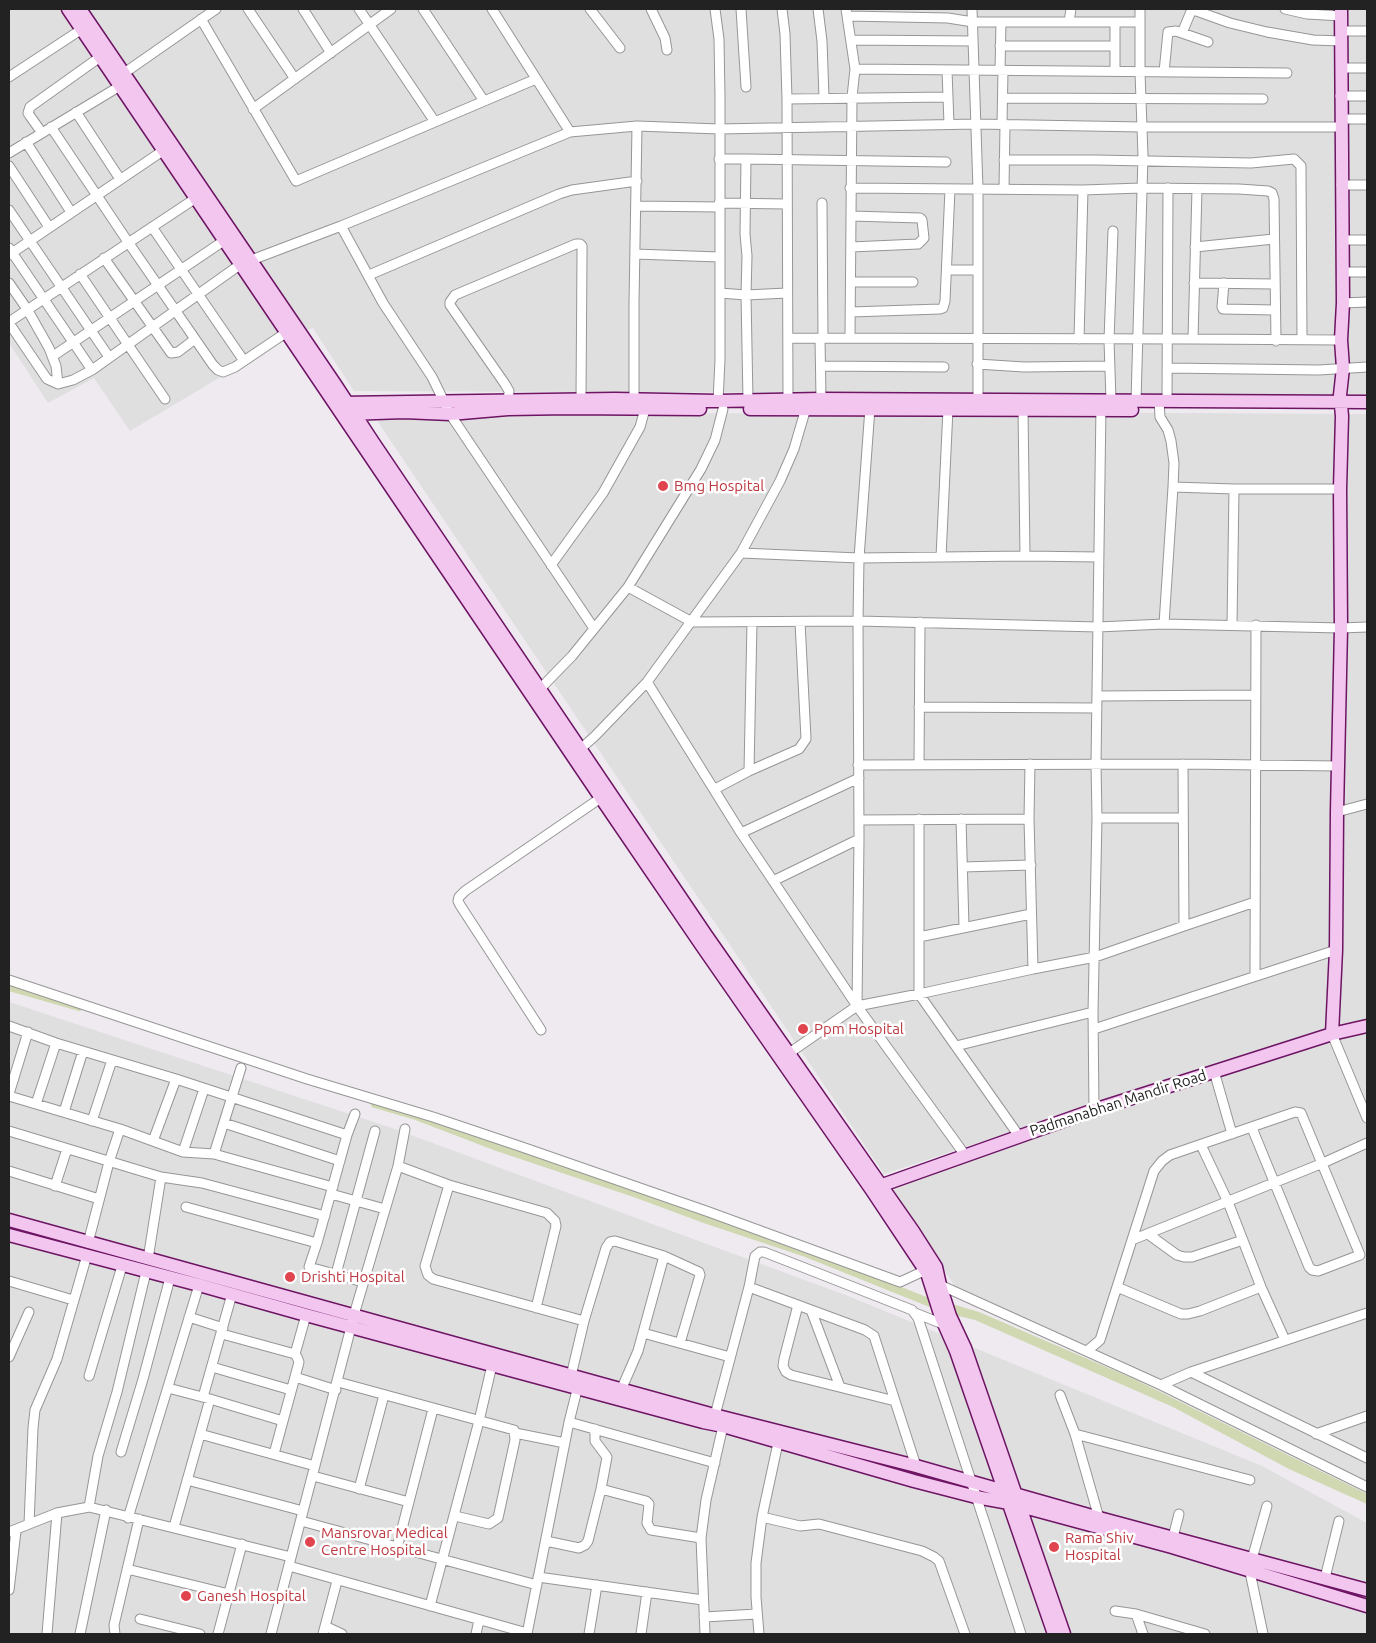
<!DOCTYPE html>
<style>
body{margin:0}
#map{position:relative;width:1376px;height:1643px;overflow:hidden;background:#eeeaf0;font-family:Ubuntu,sans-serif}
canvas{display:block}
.frame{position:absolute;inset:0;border:10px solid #222;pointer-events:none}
</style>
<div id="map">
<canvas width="1376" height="1643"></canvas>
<div class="frame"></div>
</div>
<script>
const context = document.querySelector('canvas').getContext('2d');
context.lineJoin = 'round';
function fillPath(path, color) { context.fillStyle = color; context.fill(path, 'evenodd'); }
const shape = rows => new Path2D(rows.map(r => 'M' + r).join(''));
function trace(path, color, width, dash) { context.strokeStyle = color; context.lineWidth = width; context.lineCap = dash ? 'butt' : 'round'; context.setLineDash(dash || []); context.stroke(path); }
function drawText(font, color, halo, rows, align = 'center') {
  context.font = font + ' Ubuntu,sans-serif'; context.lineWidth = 5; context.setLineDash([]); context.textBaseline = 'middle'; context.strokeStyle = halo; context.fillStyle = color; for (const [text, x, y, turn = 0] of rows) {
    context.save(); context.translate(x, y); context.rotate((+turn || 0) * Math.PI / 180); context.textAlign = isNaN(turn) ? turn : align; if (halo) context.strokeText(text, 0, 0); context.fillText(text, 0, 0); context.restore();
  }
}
fillPath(shape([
 [9,9,1367,9,1367,395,354,391,313,328,286,338,130,431,94,378,48,403,9,343],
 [973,412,1367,414,1367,1019,1320,1030,884,1174,378,422,381,418,601,414],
 [9,1002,389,1127,848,1296,1262,1466,1367,1523,1367,1634,9,1634],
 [1367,1032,1367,1484,958,1291,893,1191,894,1185,958,1160,1324,1042]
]), '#dfdfdf');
fillPath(shape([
 [952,1304,979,1312,1134,1379,1367,1494,1367,1504,1289,1469,1173,1407,975,1320,955,1315]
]), '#cfd8b0');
trace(shape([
 [9,987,79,1007],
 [375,1104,416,1116,497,1147,637,1194,707,1220,806,1253,938,1306]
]), '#cfd8b0', 8);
const street = shape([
 [248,9,295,79],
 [303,9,331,53],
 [359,9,435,122],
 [423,9,484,101],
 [492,9,570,132],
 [590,9,620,48],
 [651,9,665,38,667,50],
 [715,9,719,39,720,97,720,360,718,401],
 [741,9,746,87],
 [782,9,785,34,787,99,788,400],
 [818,9,822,41,824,98],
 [846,9,855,69,852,97,850,337],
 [972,9,978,189,978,404],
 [1191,9,1230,23,1267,32,1313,40,1342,41],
 [1285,9,1307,14,1341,16],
 [847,16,948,18,973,22,1140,22,1140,9],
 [201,19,296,181,536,79],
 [1069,22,1071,9],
 [1342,31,1367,31],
 [1182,33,1192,9],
 [851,40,973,41],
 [1000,46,1115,46,1115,22],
 [1341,68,1367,68],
 [855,69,1287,73],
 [947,70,949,124],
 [1000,71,1001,22],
 [1115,71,1115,46],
 [1164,72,1168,32,1176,31,1208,42],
 [120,76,216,9],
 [9,77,82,29],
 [1340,96,1367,96],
 [1003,98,1263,99],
 [787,99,948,97],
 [253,109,391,9],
 [76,112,120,179],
 [1341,119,1367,119],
 [1002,124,1003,71],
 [51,127,128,242,213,365,218,370,223,372,235,367,287,332],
 [42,133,30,116,28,113,30,107,100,57],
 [26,142,71,212],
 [9,153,120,86],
 [719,159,746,159,745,234,747,256,746,295,748,400],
 [746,159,946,162],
 [1004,160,1096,160,1251,163,1294,159,1301,166,1301,171,1302,339],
 [9,166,49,227],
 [1341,185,1367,185],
 [850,188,1083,190,1141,188,1239,189,1268,191,1272,193,1274,199,1276,341],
 [1004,189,1005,124],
 [1197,189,1193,339,1341,340],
 [719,203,787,204],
 [822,203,823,338],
 [636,206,719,207],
 [9,210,109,357],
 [851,216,920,218,922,220,924,238,918,244,851,247],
 [341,226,383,303,432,377,450,414,593,627],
 [152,227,244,361],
 [1342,240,1367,240],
 [1195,247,1274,239],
 [9,248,92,370],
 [635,254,719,257],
 [9,255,164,150],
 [104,258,171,353,178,352,195,339],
 [947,270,978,270],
 [1342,272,1367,272],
 [80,274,165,399],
 [369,275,559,194,572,190,637,181],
 [852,282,913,282],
 [9,283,27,309,49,348,56,366,58,384],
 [1194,283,1275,284],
 [1224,283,1222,307,1223,309,1275,310],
 [720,293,746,295,787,293],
 [1343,303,1367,302],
 [851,312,940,309,943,308,945,301,950,189],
 [9,322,196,198],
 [9,323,47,379,58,384,73,380,92,370,241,264,341,226,570,132,637,126,719,129,976,124,1142,127,1341,127],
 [789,338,1193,339],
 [820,338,821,399],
 [1079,339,1083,190],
 [53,356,225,240],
 [977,364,1024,367,1109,366],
 [821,366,944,367],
 [1167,368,1319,370,1367,367],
 [1111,401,1109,340,1113,231],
 [1136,401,1143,156,1140,72,1140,22],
 [1159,401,1160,417,1168,430,1171,441,1174,463,1173,487,1164,624],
 [1167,401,1168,188],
 [634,403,634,303,637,126],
 [508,404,509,391,505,384,450,305,450,302,455,295,576,244,580,244,582,246,582,255,581,399],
 [1023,409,1025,556],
 [1173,487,1234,489,1340,489],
 [741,553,859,558,1025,556,1098,557],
 [941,557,948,409],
 [551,565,603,493,640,427,645,409],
 [628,587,692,622,858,621,1098,627,1164,624,1341,628,1367,627],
 [1232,625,1234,489],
 [647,682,741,833,857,1006,965,1155],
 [537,692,572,656,628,587,701,469,715,440,723,409],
 [1097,696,1256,695],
 [919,707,1097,708],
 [577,752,595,736,647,682,741,553,780,481,794,449,806,408],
 [1030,764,1029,819,1033,969],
 [1183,764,1184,926],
 [858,765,1183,764,1337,766],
 [919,765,920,622],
 [749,771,752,622],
 [715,789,749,771,799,749,806,739,800,622],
 [1337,812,1367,804],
 [1097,818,1183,818],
 [919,819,919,994,1019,1136],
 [961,819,964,927],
 [859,820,1029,819],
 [741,833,859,778],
 [963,867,1031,865],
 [773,881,859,839],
 [919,937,1031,914],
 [1255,976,1256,625],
 [9,980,307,1079,433,1117,522,1147,709,1212,900,1282,926,1270],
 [857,1006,859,839,858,621,859,558,870,408],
 [9,1026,56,1043,176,1079,347,1135],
 [1094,1029,1336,950],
 [541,1030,460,905,458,901,459,897,465,891,605,795],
 [1332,1034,1367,1118],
 [956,1046,1093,1012],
 [785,1056,857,1006,919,994,1033,969,1095,957,1184,926,1255,902],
 [1214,1071,1232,1134],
 [9,1094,28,1032],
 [9,1096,120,1129,183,1152,214,1154,333,1187],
 [36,1104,56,1043],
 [1094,1110,1093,1012,1097,818,1096,764,1101,405],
 [64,1112,83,1051],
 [355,1114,347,1135,317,1243,309,1267,363,1282],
 [92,1121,112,1060],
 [224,1123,340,1161],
 [9,1131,161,1177,202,1183,325,1216],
 [153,1141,176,1079],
 [1201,1145,1228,1202,1261,1287,1285,1340],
 [183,1152,204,1089],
 [214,1154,241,1068],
 [398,1166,449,1185,547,1213,555,1221,556,1226,536,1308],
 [9,1171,99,1199],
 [449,1185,425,1266,428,1275,433,1279,584,1321],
 [55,1186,67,1149],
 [331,1194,385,1209],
 [186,1207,317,1243],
 [1148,1234,1177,1255,1184,1257,1192,1257,1243,1240],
 [1132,1240,1323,1163,1367,1143],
 [88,1243,109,1162,120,1129],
 [148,1259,161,1177],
 [336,1274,375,1131],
 [9,1281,73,1300],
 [938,1284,1161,1385],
 [749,1287,865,1330,874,1336,916,1466],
 [1117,1287,1181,1314,1188,1314,1200,1311,1261,1287],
 [798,1305,784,1359,783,1366,786,1372,791,1375,895,1401],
 [811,1310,840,1387],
 [915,1313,943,1324,947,1324],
 [1367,1313,1191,1372,1161,1385,1367,1487],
 [189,1317,223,1328],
 [643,1333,730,1357],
 [222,1334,295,1354,297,1357,299,1362,295,1377,274,1454],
 [1087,1351,1100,1340,1154,1171,1162,1161,1170,1155,1295,1112,1301,1113,1360,1255,1318,1271,1312,1270,1309,1267,1252,1128],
 [295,1354,306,1315],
 [9,1357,29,1312],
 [212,1367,291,1390],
 [1191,1372,1367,1458],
 [89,1376,122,1266],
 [571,1376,584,1321,606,1248,610,1242,615,1241,664,1256,699,1272,700,1275,680,1343],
 [295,1377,336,1390],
 [338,1382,514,1430,515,1440,498,1518,489,1524,455,1516],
 [168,1388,210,1399,283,1421],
 [621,1390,638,1351,664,1256],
 [1060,1395,1075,1434,1099,1518],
 [203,1397,232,1294],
 [714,1419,749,1287,755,1256,760,1252,764,1252,912,1310,918,1318,1021,1634],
 [569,1422,715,1463],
 [595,1429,595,1441,607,1457,601,1489,646,1501,649,1504,647,1523,651,1530,701,1538],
 [515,1433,565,1443],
 [200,1434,315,1466],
 [1075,1434,1250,1480],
 [1316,1434,1367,1416],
 [121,1452,143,1379,170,1278],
 [313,1476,409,1502],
 [187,1480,303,1511],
 [359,1489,384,1395],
 [89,1507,98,1456,117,1392,146,1272],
 [762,1517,800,1526,819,1524,922,1551,934,1557,939,1561,965,1634],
 [128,1518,199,1285],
 [301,1521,537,1585],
 [29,1524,33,1428,35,1410,57,1359,87,1255],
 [174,1527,210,1399],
 [9,1532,57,1513,89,1507,291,1557],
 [1173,1537,1179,1514],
 [546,1541,579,1548,585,1545,588,1541,601,1489],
 [397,1548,433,1409],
 [289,1566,527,1633],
 [127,1569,229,1594],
 [538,1577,703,1600],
 [1325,1578,1339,1521],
 [9,1590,16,1531],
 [430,1606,479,1421,492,1365],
 [1115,1611,1136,1614,1205,1634],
 [1136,1614,1143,1634],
 [704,1617,757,1614],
 [140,1619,200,1634],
 [325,1626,342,1634],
 [47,1634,57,1513],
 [80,1634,106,1510],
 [115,1634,114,1625,139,1519],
 [218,1634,242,1544],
 [271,1634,356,1308,398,1166,405,1129],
 [323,1634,337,1581],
 [476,1634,479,1620],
 [527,1634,569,1422,579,1382],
 [589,1634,597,1585],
 [641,1634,647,1592],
 [705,1634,701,1538,706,1500,723,1426],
 [759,1634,756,1597,756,1563,762,1517,778,1443],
 [1263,1634,1250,1572,1252,1559,1267,1506]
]);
const secondary = shape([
 [68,9,601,798,702,946,871,1189,927,1273,941,1317,956,1351,1054,1634],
 [80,9,335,384,373,442,706,935,913,1231,936,1267,940,1285,950,1316,965,1348,1064,1634],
 [341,403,615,399,718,401,821,399,1367,402],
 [750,409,1132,410],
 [348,414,404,412,450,414,508,409,567,408,700,409],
 [1332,1034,1336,950,1337,812,1341,628,1340,489,1342,416,1340,395,1343,368,1341,340,1343,303,1341,9],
 [874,1188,1094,1110,1332,1034,1367,1026],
 [9,1220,714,1415,916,1466,1099,1518,1367,1590],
 [9,1235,199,1285,306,1315,703,1422,723,1426,914,1481,976,1497,1009,1503,1172,1547,1367,1606]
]);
trace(street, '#969696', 11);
trace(secondary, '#6d1463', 15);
trace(street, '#fff', 9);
trace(secondary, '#f3c6f0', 12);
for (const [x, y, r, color] of [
 [663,486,6,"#e0444e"],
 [803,1029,6,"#e0444e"],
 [290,1277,6,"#e0444e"],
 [310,1542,6,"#e0444e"],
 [1054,1547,6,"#e0444e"],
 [186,1596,6,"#e0444e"]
]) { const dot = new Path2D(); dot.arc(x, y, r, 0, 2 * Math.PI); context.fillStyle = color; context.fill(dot); trace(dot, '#fff', 2); }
drawText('15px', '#be3a42', '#fff', [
 ["Bmg Hospital",674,486],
 ["Ppm Hospital",814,1029],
 ["Drishti Hospital",301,1277],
 ["Mansrovar Medical",321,1533],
 ["Centre Hospital",321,1550],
 ["Rama Shiv",1065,1538],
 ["Hospital",1065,1555],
 ["Ganesh Hospital",197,1596]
], 'left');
drawText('15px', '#222', '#fff', [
 ["Padmanabhan Mandir Road",1118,1103,-18]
]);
</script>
